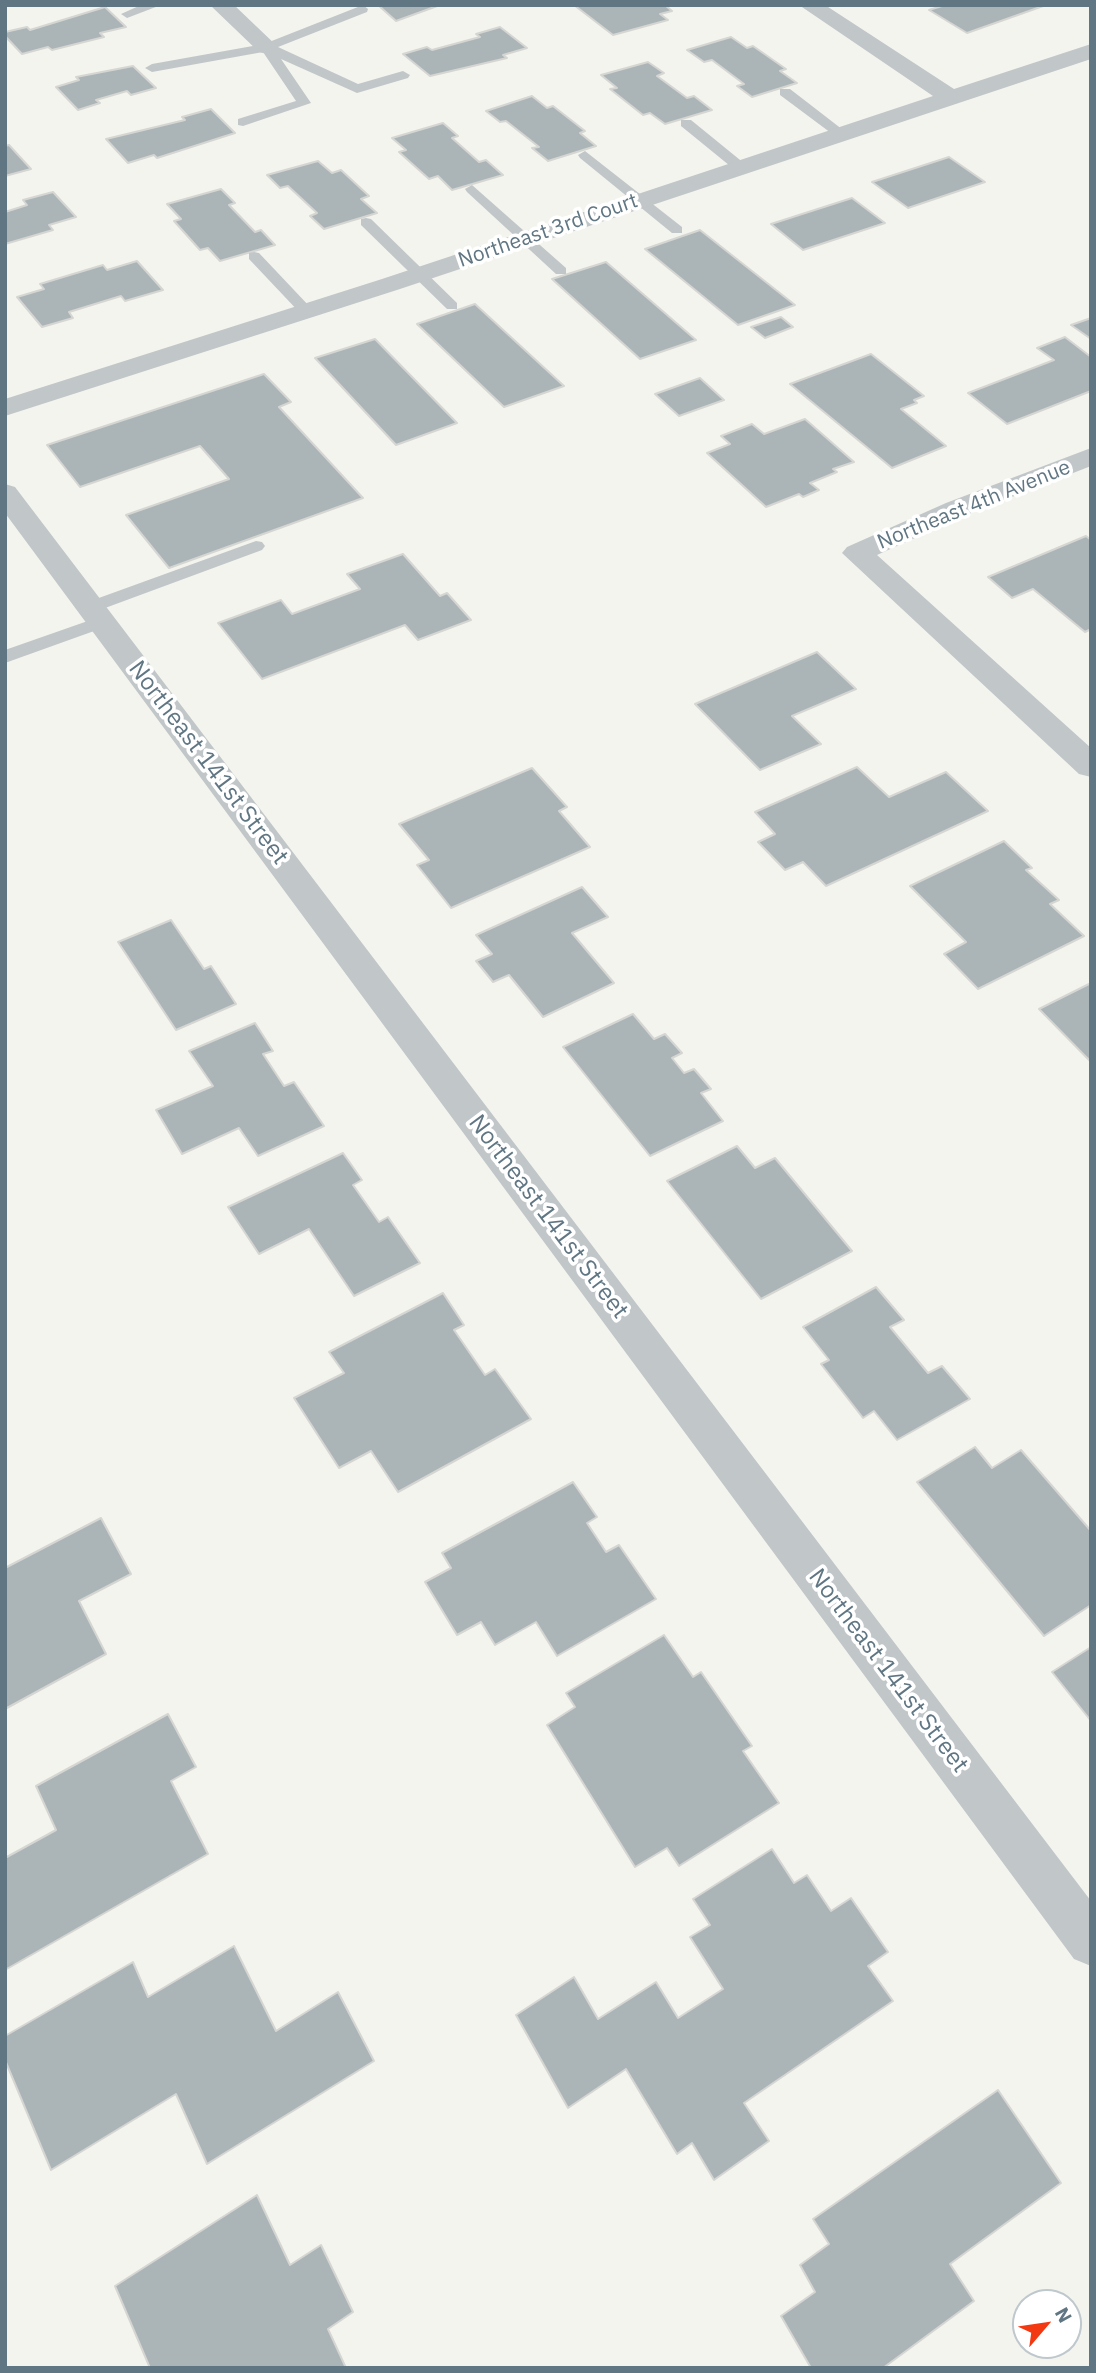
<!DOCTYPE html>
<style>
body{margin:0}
#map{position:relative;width:1096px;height:2373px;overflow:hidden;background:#f4f4ef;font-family:"IBM Plex Sans",sans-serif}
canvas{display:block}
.frame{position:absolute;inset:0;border:7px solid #607683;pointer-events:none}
.north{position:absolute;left:1012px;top:2289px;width:70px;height:70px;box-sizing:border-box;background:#fff;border:2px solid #bfc8cd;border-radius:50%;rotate:61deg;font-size:19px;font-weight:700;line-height:28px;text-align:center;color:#607683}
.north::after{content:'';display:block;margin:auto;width:24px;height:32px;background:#f23912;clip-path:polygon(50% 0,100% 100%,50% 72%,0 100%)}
</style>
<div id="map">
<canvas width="1096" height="2373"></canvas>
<div class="frame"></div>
<div class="north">N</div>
</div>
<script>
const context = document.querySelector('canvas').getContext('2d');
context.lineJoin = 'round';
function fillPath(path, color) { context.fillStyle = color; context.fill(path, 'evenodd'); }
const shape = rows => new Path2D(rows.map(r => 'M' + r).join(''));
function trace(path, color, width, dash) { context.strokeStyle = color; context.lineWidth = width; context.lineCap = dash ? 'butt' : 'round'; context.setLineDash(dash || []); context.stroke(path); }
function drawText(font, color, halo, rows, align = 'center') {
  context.font = font + ' "IBM Plex Sans",sans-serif'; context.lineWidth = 7; context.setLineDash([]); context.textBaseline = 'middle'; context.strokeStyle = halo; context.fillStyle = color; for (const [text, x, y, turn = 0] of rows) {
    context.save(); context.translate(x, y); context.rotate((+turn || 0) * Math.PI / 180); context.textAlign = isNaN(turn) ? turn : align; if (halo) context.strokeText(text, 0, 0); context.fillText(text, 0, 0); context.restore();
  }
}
const building = shape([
 [378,5,440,5,396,21,378,5],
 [574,5,665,5,672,11,660,14,668,20,613,35,574,5],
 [945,5,1046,5,967,33,929,10,945,5],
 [105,7,126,27,100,33,104,37,52,50,48,47,22,54,5,36,5,32,27,27,30,30,105,7],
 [500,27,527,48,503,55,507,58,430,76,403,54,427,47,432,50,480,37,476,34,500,27],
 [731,37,747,48,753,46,786,69,780,71,797,83,752,97,737,86,744,84,712,60,704,62,687,50,731,37],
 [648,62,664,73,657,76,687,98,694,96,712,110,665,124,650,113,643,115,610,89,617,88,601,75,648,62],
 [133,66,156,88,131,95,127,91,96,100,100,103,78,110,56,87,79,80,76,77,133,66],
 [532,96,547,108,553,106,585,131,580,133,596,146,548,161,532,148,539,147,506,121,500,122,486,111,532,96],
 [211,109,235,133,157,158,154,155,128,163,106,139,185,120,182,117,211,109],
 [443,123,458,136,452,138,479,162,486,160,503,175,452,190,438,176,429,179,399,152,406,150,392,138,443,123],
 [9,145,31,169,5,176,5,146,9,145],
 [949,157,985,182,908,208,872,182,949,157],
 [318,161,332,173,341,170,369,196,361,199,377,213,324,229,310,216,317,213,288,186,280,188,267,175,318,161],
 [221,189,235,203,229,205,255,232,261,230,275,245,220,261,208,248,200,250,174,221,181,219,167,204,221,189],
 [53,192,76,217,49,225,53,230,5,244,5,212,27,205,23,200,53,192],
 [852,198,885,223,803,250,771,224,852,198],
 [700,230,795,305,738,325,645,249,700,230],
 [137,261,163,290,125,301,121,296,69,312,73,318,42,327,17,297,44,289,40,284,103,265,107,270,137,261],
 [606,262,696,340,640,359,552,279,606,262],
 [475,304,564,386,504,407,417,324,475,304],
 [781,317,793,327,765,338,751,327,781,317],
 [1091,318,1091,339,1071,325,1091,318],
 [1065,337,1091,357,1091,391,1007,424,968,393,1054,360,1037,348,1065,337],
 [375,339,457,423,396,445,315,358,375,339],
 [871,354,924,396,914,400,917,403,901,409,946,446,892,468,790,384,871,354],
 [264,374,291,402,279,407,363,498,169,568,126,515,229,479,200,446,80,487,47,445,264,374],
 [700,378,724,400,679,416,655,394,700,378],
 [805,419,854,462,833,469,837,472,810,483,819,490,803,497,799,494,766,507,707,453,730,444,721,436,752,424,764,434,805,419],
 [1086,536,1091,540,1091,629,1085,632,1033,589,1012,598,988,577,1086,536],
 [403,554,440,596,447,593,471,620,418,640,405,625,262,679,218,623,281,600,292,614,360,589,347,574,403,554],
 [817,652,856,689,792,716,821,744,760,770,695,704,817,652],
 [857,767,889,797,946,772,988,811,826,886,803,862,785,870,758,842,775,834,755,812,857,767],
 [532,768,567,807,559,811,590,847,451,908,417,865,429,860,399,824,532,768],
 [1004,841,1032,868,1026,870,1059,900,1050,904,1084,936,978,989,944,954,966,942,910,886,1004,841],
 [582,887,608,917,572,933,614,983,543,1017,509,975,493,982,476,961,492,954,476,935,582,887],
 [171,920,204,969,211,966,236,1004,176,1030,118,942,171,920],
 [1091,983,1091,1062,1039,1009,1091,983],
 [633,1014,654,1039,665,1034,682,1053,672,1058,684,1073,694,1069,711,1089,701,1093,723,1121,650,1156,563,1047,633,1014],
 [255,1023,273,1051,263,1054,284,1086,294,1082,324,1126,258,1156,239,1128,182,1154,156,1110,213,1086,189,1051,255,1023],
 [737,1146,755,1168,775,1158,852,1251,761,1299,667,1181,737,1146],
 [343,1153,362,1180,353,1185,379,1222,388,1217,420,1263,354,1296,309,1229,259,1254,228,1207,343,1153],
 [876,1287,904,1320,890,1327,928,1373,942,1366,970,1399,897,1440,874,1411,863,1418,821,1364,829,1360,803,1327,876,1287],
 [443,1293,464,1325,454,1330,485,1375,495,1369,531,1419,398,1492,371,1451,339,1468,294,1398,344,1373,329,1352,443,1293],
 [975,1447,992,1468,1021,1450,1091,1531,1091,1605,1044,1636,917,1482,975,1447],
 [573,1482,597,1517,587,1523,606,1552,619,1545,656,1599,557,1656,536,1622,495,1645,481,1622,457,1635,425,1582,451,1568,442,1553,573,1482],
 [101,1518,131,1574,79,1601,106,1654,5,1709,5,1568,101,1518],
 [664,1635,693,1677,701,1672,752,1746,743,1751,779,1803,679,1866,667,1848,635,1867,547,1725,575,1707,566,1693,664,1635],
 [1091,1647,1091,1721,1052,1672,1091,1647],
 [168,1714,196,1767,171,1781,208,1854,5,1970,5,1858,56,1830,36,1786,168,1714],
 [772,1849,794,1883,807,1875,831,1911,851,1898,888,1952,868,1966,893,2001,744,2103,769,2141,714,2180,692,2143,677,2154,626,2069,568,2108,516,2015,574,1977,598,2019,656,1982,678,2018,723,1989,690,1937,710,1925,693,1899,772,1849],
 [234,1946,276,2031,338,1992,374,2061,207,2164,176,2094,51,2170,5,2060,5,2036,133,1962,148,1997,234,1946],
 [998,2090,1061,2183,950,2264,974,2301,883,2368,811,2368,781,2316,815,2292,800,2265,829,2244,813,2219,998,2090],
 [257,2195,290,2265,321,2245,353,2312,328,2329,346,2368,150,2368,115,2286,257,2195]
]);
fillPath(building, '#abb5b8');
trace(building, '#d5d5d2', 2);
fillPath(shape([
 [141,5,161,5,127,18,121,14,141,5],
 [363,5,368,9,367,12,278,47,358,84,403,71,410,75,408,78,357,93,281,59,311,103,243,126,238,125,238,119,296,101,263,52,152,72,145,68,152,64,264,44,363,5],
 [780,89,790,89,847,133,835,136,780,95,780,89],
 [681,120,691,120,745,164,745,170,735,170,681,126,681,120],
 [585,151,682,227,682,233,672,233,580,158,578,155,585,151],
 [472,185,566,268,566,274,556,274,467,192,465,189,472,185],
 [366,218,371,219,457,303,457,309,447,309,361,225,361,219,366,218],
 [254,252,259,253,311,308,311,314,301,314,249,259,249,253,254,252],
 [256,541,262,542,265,546,262,550,97,611,91,613,82,607,85,603,256,541],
 [102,616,108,618,111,622,108,626,5,663,5,650,102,616]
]), '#c1c6c8');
fillPath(shape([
 [210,5,234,5,278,47,267,54,259,52,210,5],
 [799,5,825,5,954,89,1091,44,1091,59,400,289,5,416,5,399,382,279,933,96,799,5],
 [1091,448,1091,466,966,515,877,555,1091,748,1091,777,1079,774,842,553,847,547,946,503,1091,448],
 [5,484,15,487,1091,1901,1091,1966,1074,1959,5,513,5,484]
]), '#c1c6c8');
drawText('21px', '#607683', '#fff', [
 ["Northeast 3rd Court",548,231,-19],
 ["Northeast 4th Avenue",974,505,-22]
]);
drawText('24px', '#607683', '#fff', [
 ["Northeast 141st Street",208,763,53],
 ["Northeast 141st Street",548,1217,53],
 ["Northeast 141st Street",888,1671,53]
]);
</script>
